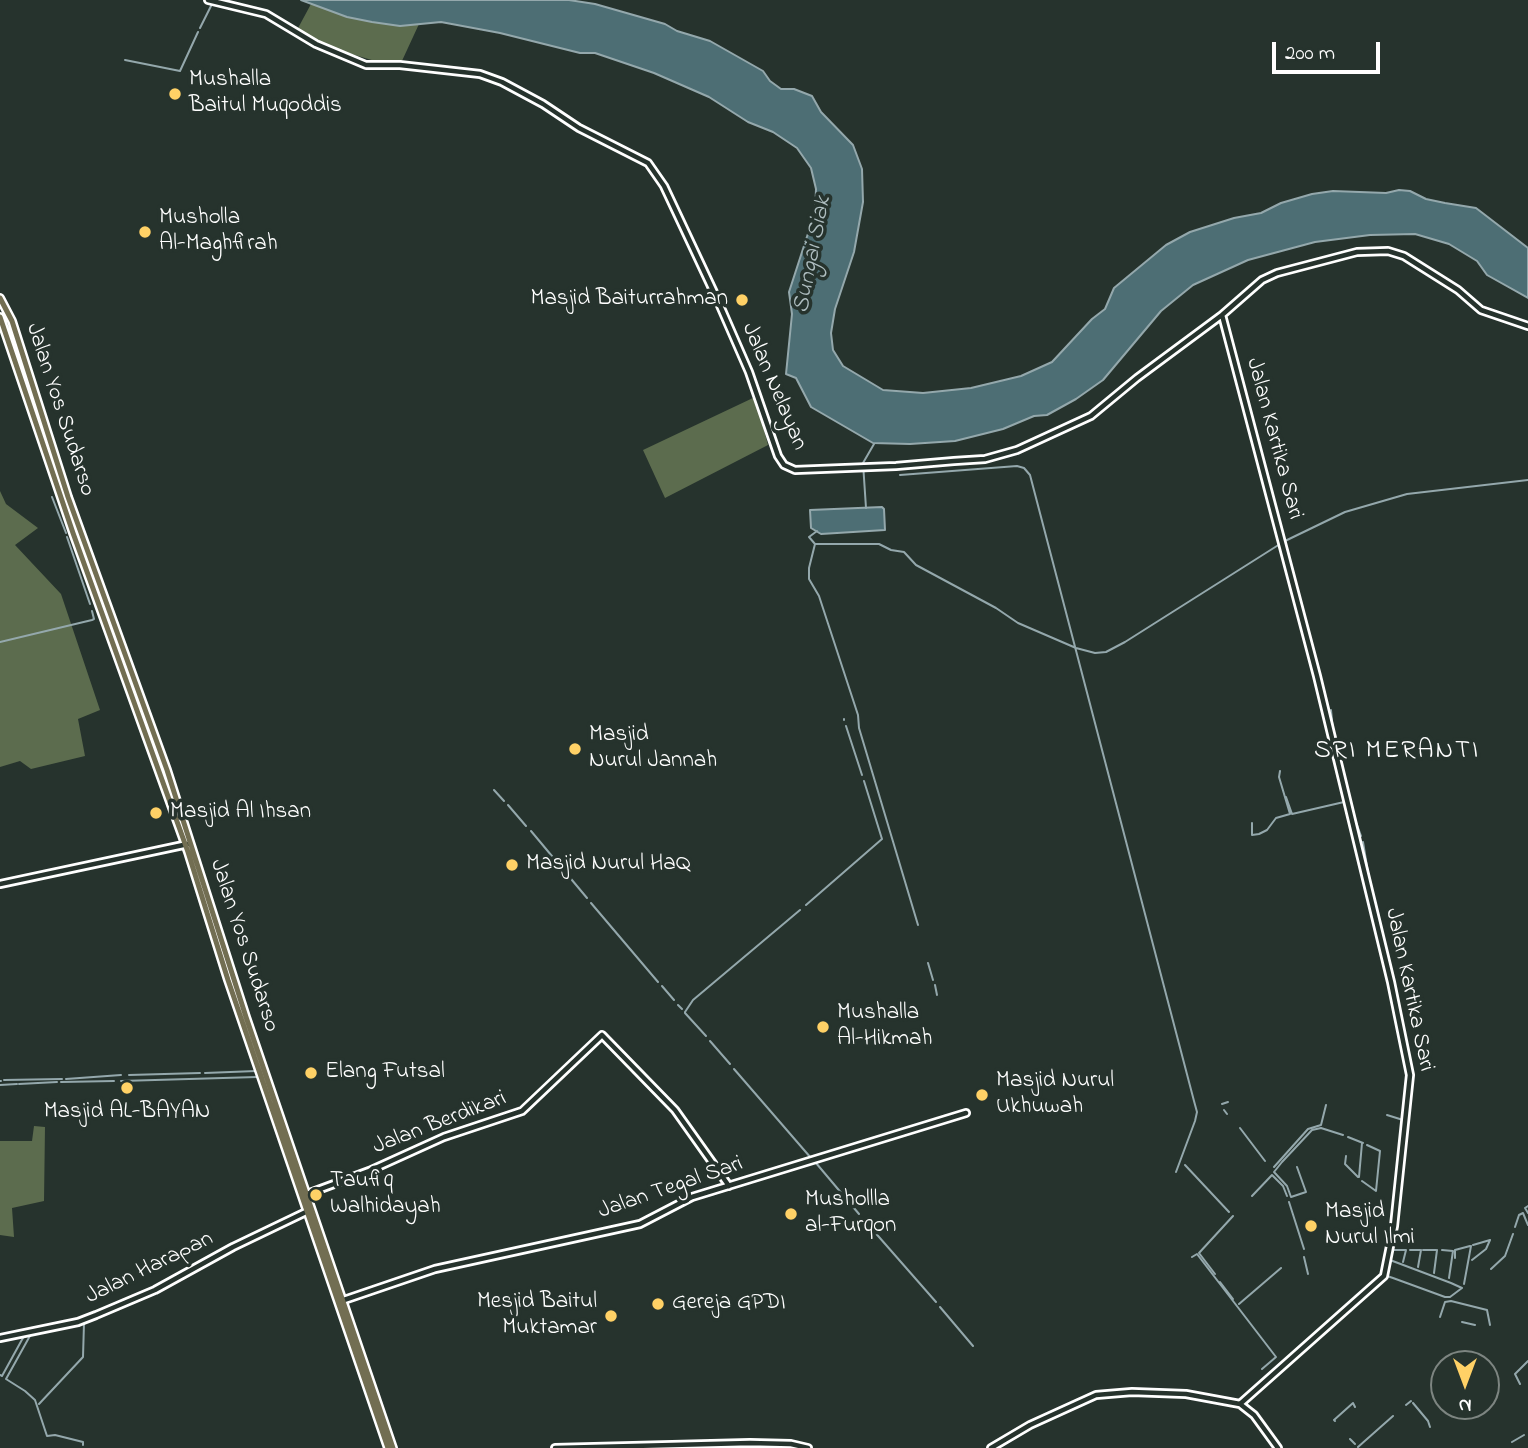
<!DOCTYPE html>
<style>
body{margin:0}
#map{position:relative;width:1528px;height:1448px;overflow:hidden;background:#26332d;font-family:"Indie Flower",sans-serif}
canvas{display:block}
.north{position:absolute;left:1430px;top:1350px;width:70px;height:70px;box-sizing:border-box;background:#26332d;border:2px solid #7d8581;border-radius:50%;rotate:180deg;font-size:19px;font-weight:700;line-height:28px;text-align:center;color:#fff}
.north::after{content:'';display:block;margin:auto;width:24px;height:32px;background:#ffd166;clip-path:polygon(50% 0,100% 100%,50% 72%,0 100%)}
.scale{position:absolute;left:1272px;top:42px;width:108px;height:32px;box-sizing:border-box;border:4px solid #fff;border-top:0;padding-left:9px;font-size:21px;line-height:24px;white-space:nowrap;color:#fff;-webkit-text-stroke:5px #26332d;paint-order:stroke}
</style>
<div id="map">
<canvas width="1528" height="1448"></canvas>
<div class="north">N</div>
<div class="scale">200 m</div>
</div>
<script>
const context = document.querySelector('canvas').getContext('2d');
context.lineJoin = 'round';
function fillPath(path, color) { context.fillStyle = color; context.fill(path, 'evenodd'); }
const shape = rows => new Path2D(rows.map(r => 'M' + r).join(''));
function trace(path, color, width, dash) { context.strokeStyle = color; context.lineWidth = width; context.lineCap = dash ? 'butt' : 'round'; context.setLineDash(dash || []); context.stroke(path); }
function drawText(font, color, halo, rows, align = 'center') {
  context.font = font + ' "Indie Flower",sans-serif'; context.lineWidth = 7; context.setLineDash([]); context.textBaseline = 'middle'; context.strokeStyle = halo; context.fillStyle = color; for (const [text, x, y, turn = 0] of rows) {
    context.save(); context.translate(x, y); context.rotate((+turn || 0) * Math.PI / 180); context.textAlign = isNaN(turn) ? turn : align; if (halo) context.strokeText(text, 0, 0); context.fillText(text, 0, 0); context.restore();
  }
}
fillPath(shape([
 [311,4,347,17,372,22,400,26,419,24,401,63,375,61,338,50,297,30],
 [755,397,768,445,665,498,643,450],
 [0,491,6,504,38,528,15,545,61,594,100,710,78,719,85,756,31,769,20,761,0,767],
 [34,1126,45,1127,44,1201,12,1208,14,1237,0,1235,0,1141,32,1141]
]), '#5c6c4e');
const water = shape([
 [301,0,569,0,595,4,665,24,677,31,710,41,763,71,770,81,781,89,794,89,812,96,821,112,853,145,862,169,863,202,854,252,835,309,831,333,833,350,843,366,883,390,923,393,971,388,1021,376,1052,362,1092,319,1105,309,1114,288,1166,245,1190,232,1234,218,1261,213,1281,203,1312,194,1333,191,1386,193,1399,190,1410,191,1426,199,1445,203,1476,208,1528,248,1528,298,1487,275,1477,261,1449,244,1415,234,1370,235,1315,242,1248,260,1193,285,1161,311,1103,380,1076,399,1047,415,1034,416,1003,429,955,441,910,444,873,443,811,407,796,378,786,374,792,314,789,292,815,212,816,189,811,168,797,148,773,132,748,122,709,97,654,73,595,53,580,53,500,33,441,22,400,26,372,22,347,17,301,0],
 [882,507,884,509,885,530,821,534,811,528,810,510,882,507]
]);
fillPath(water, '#4d6e74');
trace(water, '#94a8ac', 2);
trace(shape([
 [200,28,212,4],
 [125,60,180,71,198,32],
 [900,475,1017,466,1024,468,1030,475,1194,1101,1197,1112,1195,1121,1176,1172],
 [52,497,66,533],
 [866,508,863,463,874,444],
 [817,531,809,537,815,544,809,568,809,579,819,596,858,715,859,728,918,925],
 [67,537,90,604],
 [1285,541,1345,512,1407,494,1528,480],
 [815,544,879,544,891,550,904,552,916,565,996,608,1018,623,1076,648,1095,653,1106,652,1125,642,1280,544],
 [0,642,92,620,94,619,92,611],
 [1331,710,1333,731],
 [844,719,844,720],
 [846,726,862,775],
 [1328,732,1345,801],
 [494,790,504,801],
 [1286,797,1292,814,1344,802],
 [508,805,526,826],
 [1353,814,1361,836],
 [1252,823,1252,835,1259,834,1267,830,1276,818,1290,814,1279,777,1280,771],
 [531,831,587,898],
 [1363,842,1371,891],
 [1373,896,1376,913],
 [591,903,658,982],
 [806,905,882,839,864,781],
 [928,963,933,980],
 [935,985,937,995],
 [662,986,674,1000],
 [1396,996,1404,1029],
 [678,1005,682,1009],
 [685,1012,693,1000,800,910],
 [685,1013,706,1036],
 [710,1041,730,1064],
 [734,1069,811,1158],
 [205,1073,256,1071],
 [129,1075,200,1073],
 [66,1079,121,1075],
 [4,1080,62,1079],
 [0,1081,1,1081],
 [121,1081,257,1077],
 [61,1082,114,1081],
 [19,1084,57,1082],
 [0,1085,17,1084],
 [1222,1104,1228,1102],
 [1224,1110,1227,1114],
 [1387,1115,1403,1120],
 [1240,1128,1265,1161],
 [1348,1137,1363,1143],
 [1346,1156,1345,1164,1358,1177],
 [816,1163,859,1214],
 [1185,1165,1229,1212],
 [1274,1167,1308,1129,1321,1125,1326,1105],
 [1297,1167,1306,1192,1291,1197,1287,1186,1274,1172,1282,1162,1312,1130,1321,1128,1343,1135],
 [1359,1177,1362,1143],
 [1362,1181,1376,1191,1380,1151,1367,1145],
 [1252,1196,1272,1175,1283,1186,1287,1196],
 [1289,1202,1304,1249],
 [1528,1206,1525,1208,1528,1213],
 [865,1221,936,1302],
 [1515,1227,1519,1215,1523,1213,1528,1225],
 [264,1230,303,1210],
 [1410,1250,1420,1250],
 [1423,1250,1436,1250],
 [1442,1250,1453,1251,1449,1278],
 [1391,1254,1392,1250,1406,1250,1403,1262],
 [1192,1257,1197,1254,1276,1357,1262,1369],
 [1304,1257,1308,1274],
 [1455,1258,1455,1250,1470,1246],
 [1390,1260,1451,1283,1462,1288,1450,1297,1445,1297,1393,1278,1387,1276,1390,1260],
 [1472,1260,1486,1249,1490,1240,1473,1245],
 [1418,1267,1421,1250],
 [1491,1269,1505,1256,1513,1234],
 [1434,1273,1437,1250],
 [1215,1274,1199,1253,1233,1216],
 [1220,1282,1233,1299],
 [170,1284,252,1240],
 [1464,1284,1471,1246],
 [145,1292,171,1279],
 [1239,1304,1281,1268],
 [940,1307,973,1346],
 [1440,1317,1445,1302,1451,1301,1487,1310,1490,1325],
 [85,1321,132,1302],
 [1462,1322,1475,1325],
 [40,1332,31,1334,6,1379,25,1391,35,1400,47,1436,55,1435,83,1442,83,1445],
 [0,1341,23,1336],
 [0,1375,2,1376,24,1336],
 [1520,1384,1515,1374,1528,1361],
 [1413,1403,1428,1421,1430,1427],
 [39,1404,83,1357,84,1323],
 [1406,1405,1411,1401],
 [1335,1421,1334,1420,1353,1403,1355,1407],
 [1350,1439,1355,1444],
 [1512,1442,1524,1435],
 [1358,1447,1393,1416]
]), '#94a8ac', 2);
const secondary = shape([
 [208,0,266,14,316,44,366,65,400,65,480,74,502,82,543,104,579,128,648,163,664,186,718,301,749,372,778,456,784,465,795,470,896,466,954,461,985,459,1017,450,1091,416,1137,378,1222,315,1262,280,1277,273,1357,252,1388,251,1404,256,1458,290,1481,310,1528,326],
 [1222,315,1317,676,1391,982,1410,1075,1394,1226,1384,1276,1240,1404],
 [0,884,188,844],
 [307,1194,369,1171,444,1137,522,1111,602,1035,675,1110,729,1186],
 [344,1300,435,1269,640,1224,692,1197,966,1113],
 [0,1338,78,1322,96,1315,155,1290,233,1247,308,1211],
 [555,1448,750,1443,791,1444,808,1448],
 [991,1448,1030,1425,1096,1395,1132,1392,1186,1394,1240,1404,1254,1415,1278,1448]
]);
const primary = shape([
 [0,298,12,321,68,497,167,770,246,1017,393,1448],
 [0,317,73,533,188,852,228,980,388,1448]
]);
trace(secondary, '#fff', 10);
trace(primary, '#fff', 10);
trace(secondary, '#26332d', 4.5);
trace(primary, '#726e52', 5);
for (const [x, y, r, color] of [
 [175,94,7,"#ffd166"],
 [145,232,7,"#ffd166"],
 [742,300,7,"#ffd166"],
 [575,749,7,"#ffd166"],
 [156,813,7,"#ffd166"],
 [512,865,7,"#ffd166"],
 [823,1027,7,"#ffd166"],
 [311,1073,7,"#ffd166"],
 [127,1088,7,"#ffd166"],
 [982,1095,7,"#ffd166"],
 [316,1195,7,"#ffd166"],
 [791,1214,7,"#ffd166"],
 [1311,1226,7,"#ffd166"],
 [658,1304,7,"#ffd166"],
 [611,1316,7,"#ffd166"]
]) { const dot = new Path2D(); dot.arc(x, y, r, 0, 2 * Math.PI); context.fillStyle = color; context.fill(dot); trace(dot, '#26332d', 2.5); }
drawText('23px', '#fff', '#26332d', [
 ["Mushalla",189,81],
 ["Baitul Muqoddis",189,107],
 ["Musholla",159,219],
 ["Al-Maghfirah",159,245],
 ["Masjid Baiturrahman",728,300,"right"],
 ["Masjid",589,736],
 ["Nurul Jannah",589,762],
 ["Masjid Al Ihsan",170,813],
 ["Masjid Nurul HaQ",526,865],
 ["Mushalla",837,1014],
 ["Al-Hikmah",837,1040],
 ["Elang Futsal",325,1073],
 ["Masjid Nurul",996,1082],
 ["Ukhuwah",996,1108],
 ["Masjid AL-BAYAN",127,1113,"center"],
 ["Taufiq",330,1182],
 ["Walhidayah",330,1208],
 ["Mushollla",805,1201],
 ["al-Furqon",805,1227],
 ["Masjid",1325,1213],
 ["Nurul Ilmi",1325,1239],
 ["Mesjid Baitul",597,1303,"right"],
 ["Muktamar",597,1329,"right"],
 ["Gereja GPDI",672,1304]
], 'left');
drawText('23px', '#fff', '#26332d', [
 ["Jalan Nelayan",773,387,67],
 ["Jalan Yos Sudarso",59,410,72],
 ["Jalan Kartika Sari",1273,439,75],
 ["Jalan Yos Sudarso",243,946,72],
 ["Jalan Kartika Sari",1408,990,78],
 ["Jalan Berdikari",440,1124,-21],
 ["Jalan Tegal Sari",671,1189,-19],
 ["Jalan Harapan",150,1269,-26]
]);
drawText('italic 24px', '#afbec0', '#26332d', [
 ["Sungai Siak",814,255,-79]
]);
context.letterSpacing = '2px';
drawText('26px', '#fff', '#26332d', [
 ["SRI MERANTI",1397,753]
]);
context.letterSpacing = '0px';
</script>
